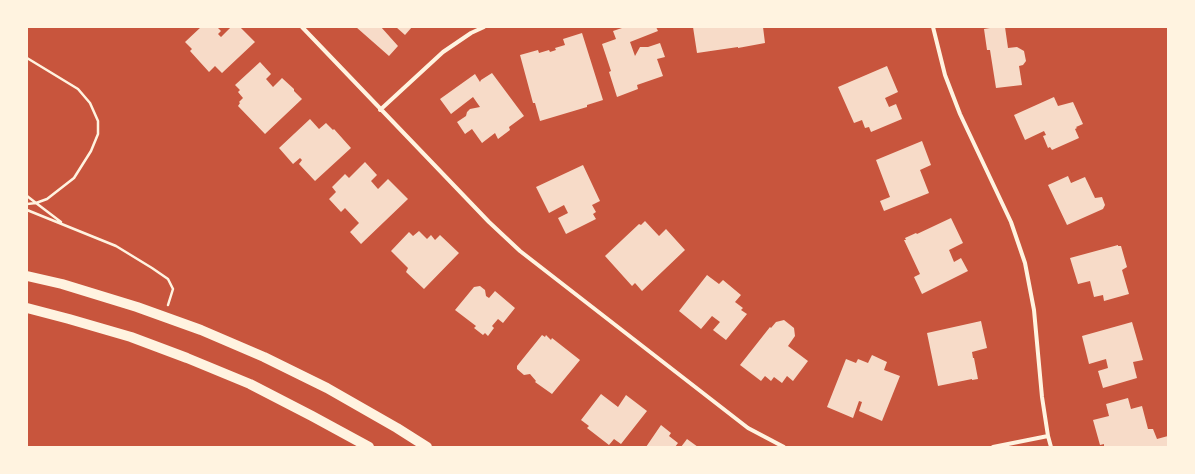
<!DOCTYPE html>
<style>
body{margin:0}
#map{position:relative;width:1195px;height:474px;overflow:hidden;background:#c8553d;font-family:"Noto Sans",sans-serif}
canvas{display:block}
.frame{position:absolute;inset:0;border:28px solid #fff3e0;pointer-events:none}
</style>
<div id="map">
<canvas width="1195" height="474"></canvas>
<div class="frame"></div>
</div>
<script>
const context = document.querySelector('canvas').getContext('2d');
context.lineJoin = 'round';
function fillPath(path, color) { context.fillStyle = color; context.fill(path, 'evenodd'); }
const shape = rows => new Path2D(rows.map(r => 'M' + r).join(''));
function trace(path, color, width, dash) { context.strokeStyle = color; context.lineWidth = width; context.lineCap = dash ? 'butt' : 'round'; context.setLineDash(dash || []); context.stroke(path); }
fillPath(shape([
 [201,27,217,27,221,31,218,34,221,37,231,27,240,27,255,42,222,73,215,66,209,72,190,51,192,49,185,42],
 [356,27,381,27,398,46,389,56],
 [396,27,412,27,405,35],
 [625,27,656,27,658,31,630,42,635,56,640,47,648,47,660,43,665,57,657,59,663,76,637,85,638,89,617,97,609,72,611,71,602,44,616,39,613,31],
 [693,27,763,27,765,43,738,48,738,47,697,53],
 [996,27,1005,27,1008,48,1017,47,1024,51,1026,61,1023,65,1019,66,1022,85,996,88,990,50,987,50,984,29],
 [582,33,603,100,587,105,587,107,540,121,535,103,533,103,520,55,538,50,539,53,549,50,550,52,556,50,555,48,565,45,563,39],
 [260,62,271,74,266,79,273,87,282,78,294,89,294,91,302,99,265,134,238,106,240,103,239,102,243,98,238,92,240,90,235,85],
 [887,66,898,92,885,98,889,107,896,104,902,119,871,132,869,127,865,128,862,120,854,123,838,87],
 [492,73,524,116,509,127,510,130,498,139,495,133,482,143,472,129,465,134,457,122,466,116,467,112,470,109,480,107,473,97,451,114,440,99,475,74,480,82,481,80],
 [1054,97,1058,106,1073,102,1083,124,1076,127,1077,128,1075,129,1079,138,1052,150,1050,147,1048,148,1043,136,1046,135,1044,131,1025,140,1014,115],
 [310,119,319,129,326,123,333,130,334,129,351,148,315,181,299,164,302,160,300,158,293,164,279,148],
 [922,141,931,165,920,170,929,193,884,211,880,201,890,197,876,160],
 [365,162,377,175,371,181,378,189,388,179,408,199,361,244,350,232,359,223,345,208,341,212,329,199,336,192,332,187,345,174,349,178],
 [583,165,600,201,592,205,596,212,593,214,596,219,566,234,558,218,568,213,564,205,549,213,536,187],
 [1068,176,1071,183,1085,177,1095,198,1102,197,1105,205,1103,209,1067,225,1048,185],
 [951,218,963,243,949,250,954,262,961,258,968,271,922,294,914,277,920,274,904,240,906,240,905,238,916,233,917,234],
 [645,221,659,236,666,229,685,250,642,291,635,283,632,286,605,256,639,224,641,225],
 [419,231,427,239,431,235,435,240,440,235,459,253,424,289,406,272,408,268,391,251,409,232,413,236],
 [1118,245,1118,246,1121,246,1127,267,1122,270,1129,294,1104,301,1103,295,1094,297,1090,281,1078,284,1070,258],
 [707,275,719,284,723,280,741,295,735,302,743,308,741,310,747,314,726,340,713,330,720,322,712,316,701,329,679,311],
 [480,286,485,290,486,296,489,298,495,291,515,308,503,323,498,319,492,326,494,328,488,336,485,333,483,335,474,328,476,326,455,310,474,287],
 [784,320,794,328,795,336,788,346,808,361,793,381,787,376,782,383,774,377,771,381,765,376,761,381,740,365,770,327,771,328,776,322],
 [981,321,987,348,972,352,973,358,974,358,978,379,972,380,972,379,938,386,927,333],
 [1132,322,1143,360,1133,362,1137,378,1103,388,1098,371,1108,368,1106,359,1089,364,1082,336],
 [542,335,545,337,546,335,551,340,552,338,580,360,552,394,535,382,536,381,530,374,524,375,517,369,517,366],
 [872,355,887,362,884,370,900,376,882,421,859,411,862,402,859,401,853,418,827,407,846,359,856,363,858,359,868,363],
 [601,394,618,407,626,395,647,411,621,444,614,439,609,445,587,428,589,426,581,420],
 [1128,398,1131,409,1142,406,1148,429,1153,429,1157,439,1168,436,1168,447,1104,447,1104,444,1100,445,1093,420,1109,416,1106,404],
 [661,425,671,433,669,436,678,443,675,447,646,447],
 [687,439,698,447,681,447]
]), '#f7dbc8');
trace(shape([
 [27,58,78,89,90,103,98,121,98,134,91,151,74,178,47,199,36,203],
 [27,196,36,203,27,204],
 [36,203,61,222],
 [27,210,116,246,152,268,168,279,173,289,168,305]
]), '#fff3e0', 2.5);
trace(shape([
 [302,27,489,222,520,251,748,428,784,447],
 [933,27,945,75,960,114,1011,222,1025,263,1034,310,1042,397,1048,436,1051,447],
 [380,110,443,52,471,33,484,27],
 [993,447,1048,436]
]), '#fff3e0', 4);
trace(shape([
 [27,276,62,284,137,307,201,330,264,357,327,388,397,428,427,447],
 [27,308,69,319,131,337,187,358,250,384,312,416,369,447]
]), '#fff3e0', 10);
</script>
